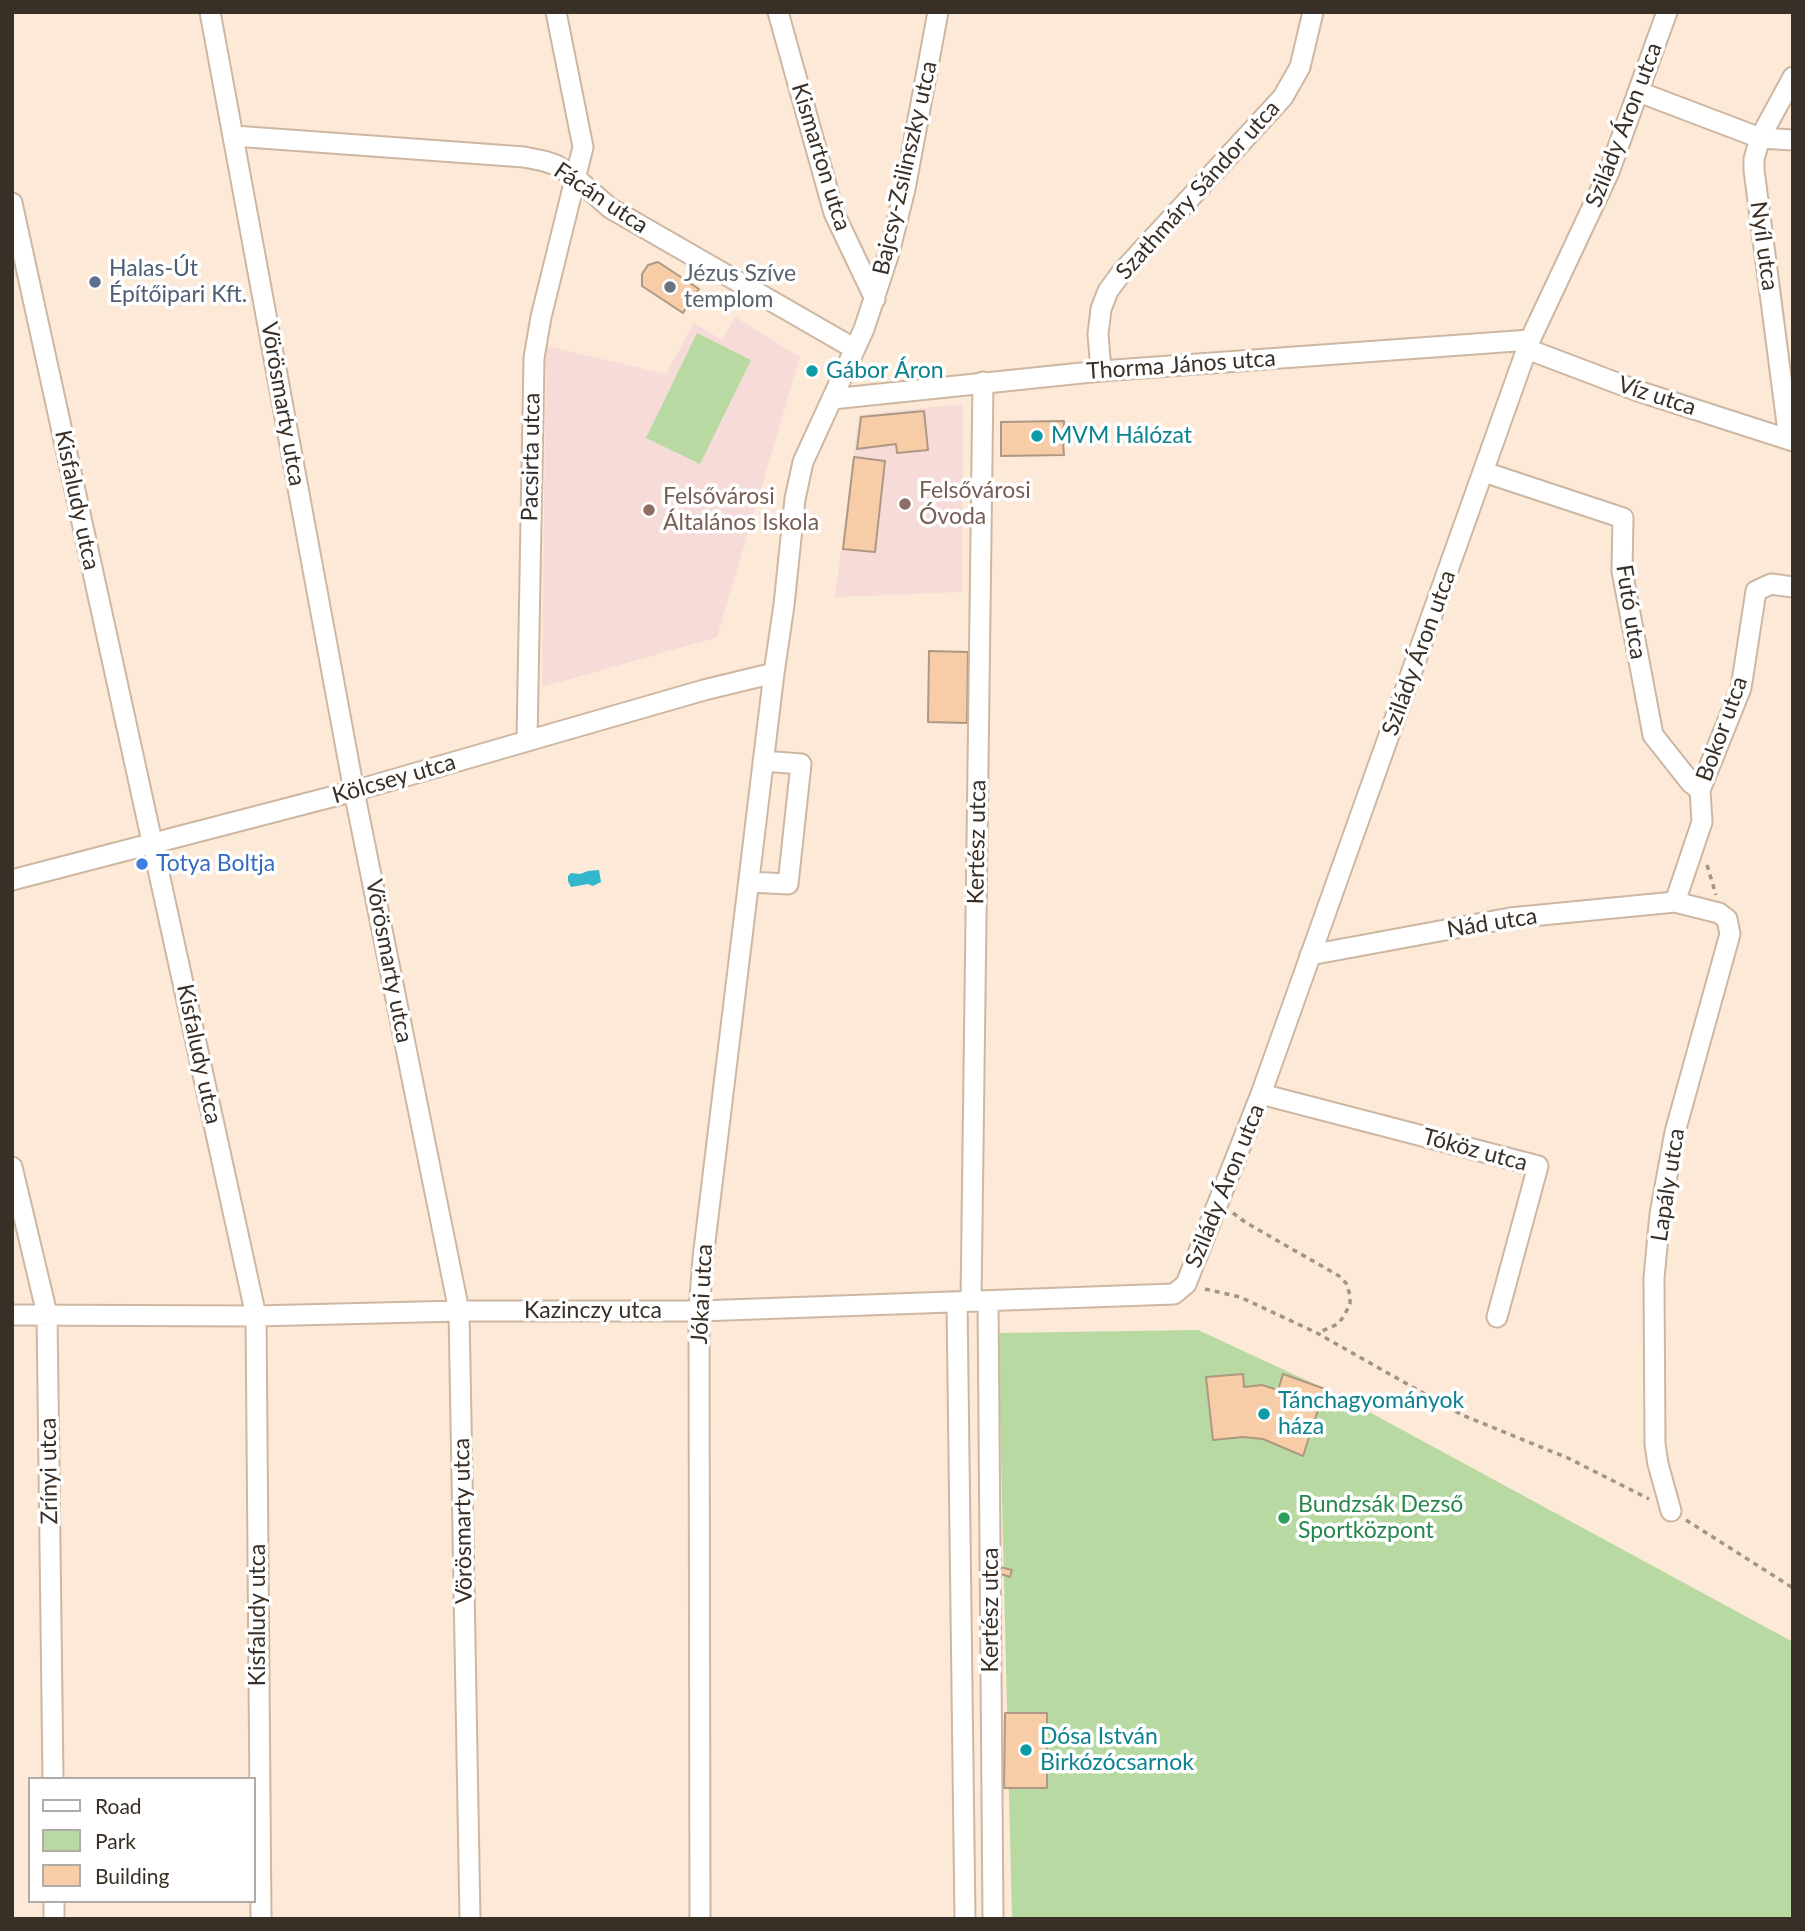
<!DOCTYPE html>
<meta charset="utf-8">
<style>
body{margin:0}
#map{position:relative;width:1805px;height:1931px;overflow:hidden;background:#fce9d7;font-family:Lato,sans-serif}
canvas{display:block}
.frame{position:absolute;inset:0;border:14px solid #382f26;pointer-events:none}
.legend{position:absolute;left:28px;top:1777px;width:228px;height:126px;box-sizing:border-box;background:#fff;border:2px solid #afaca8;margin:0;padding:9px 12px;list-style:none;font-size:21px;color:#382f26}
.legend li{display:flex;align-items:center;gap:14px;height:35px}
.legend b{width:35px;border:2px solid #afaca8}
</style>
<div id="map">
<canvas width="1805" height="1931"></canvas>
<div class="frame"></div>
<ul class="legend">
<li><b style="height:9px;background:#fff"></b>Road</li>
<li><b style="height:19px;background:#b8daa2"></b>Park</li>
<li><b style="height:19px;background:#f6cda7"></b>Building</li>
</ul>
</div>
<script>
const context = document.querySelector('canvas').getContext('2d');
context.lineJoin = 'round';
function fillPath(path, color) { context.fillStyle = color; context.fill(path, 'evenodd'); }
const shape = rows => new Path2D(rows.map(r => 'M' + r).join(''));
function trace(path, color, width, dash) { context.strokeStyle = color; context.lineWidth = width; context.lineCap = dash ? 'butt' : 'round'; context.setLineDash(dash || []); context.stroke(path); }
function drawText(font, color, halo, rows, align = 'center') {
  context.font = font + ' Lato,sans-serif'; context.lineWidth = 7; context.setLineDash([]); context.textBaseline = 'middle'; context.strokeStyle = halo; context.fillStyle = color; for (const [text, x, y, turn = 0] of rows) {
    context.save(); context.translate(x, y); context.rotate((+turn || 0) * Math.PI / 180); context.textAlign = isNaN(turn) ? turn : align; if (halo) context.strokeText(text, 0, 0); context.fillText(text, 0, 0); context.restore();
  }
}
fillPath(shape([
 [735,317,800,357,717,637,542,687,546,346,666,374,694,323,722,340],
 [963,404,962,592,835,597,859,415]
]), '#f6dbd9');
fillPath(shape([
 [697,333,751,360,700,464,646,438],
 [1198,1330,1336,1394,1793,1642,1793,1919,1012,1919,998,1333]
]), '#b8daa2');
fillPath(shape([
 [599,870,601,882,593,886,588,884,571,887,568,881,568,876,571,873,580,874,588,871]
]), '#32b7cd');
const building = shape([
 [658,262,699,289,694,296,699,299,694,308,688,305,683,313,642,286,642,274,648,265,658,262],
 [924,411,928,450,897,453,896,444,857,449,861,417,924,411],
 [1064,421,1064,430,1073,430,1073,443,1063,443,1064,455,1001,456,1001,422,1064,421],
 [854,457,885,461,875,552,843,549,854,457],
 [929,651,968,652,967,723,928,722,929,651],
 [1243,1374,1244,1387,1262,1385,1278,1390,1283,1374,1325,1389,1303,1456,1263,1439,1243,1437,1213,1440,1206,1377,1243,1374],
 [1000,1567,1012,1570,1010,1577,998,1573,1000,1567],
 [1005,1713,1047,1713,1047,1788,1004,1788,1005,1713]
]);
fillPath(building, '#f6cda7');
trace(building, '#ae9783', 2);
const minor = shape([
 [210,12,354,791,459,1311,470,1919],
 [778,12,834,213,875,299],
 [1639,92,1760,138,1793,140],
 [234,136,524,157,544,161,556,165,576,178,610,208,855,349],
 [12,203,256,1316,261,1919],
 [1527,349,1638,391,1793,441],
 [1101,371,1098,334,1101,309,1108,291,1122,272,1283,97,1300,67,1313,12],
 [832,399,1101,371,1530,340],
 [1789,439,1754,170,1754,159,1760,138,1793,77],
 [1484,472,1623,518,1622,571,1653,735,1691,783,1700,790],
 [527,740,534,358,541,317,583,147,556,12],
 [12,880,354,791,704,690,774,673],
 [749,882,788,884,801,764,763,761],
 [1675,902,1702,822,1700,790,1741,688,1756,591,1771,584,1793,587],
 [1310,955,1510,918,1675,902,1719,913,1727,919,1730,934,1675,1132,1660,1214,1654,1278,1655,1444,1658,1464,1671,1511],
 [1261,1094,1538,1166,1497,1317],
 [12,1167,47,1314,53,1779],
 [971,1301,983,382],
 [988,1301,993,1919],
 [957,1302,965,1919],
 [12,1315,256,1316,459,1311,699,1311,1174,1294,1186,1284,1261,1094,1530,340,1609,172,1667,12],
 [54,1901,54,1919],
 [700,1919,699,1311,703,1258,774,673,784,605,795,499,803,462,864,329,889,253,905,189,938,12]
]);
trace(minor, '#ceb7a2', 23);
trace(shape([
 [1707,865,1716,895],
 [1233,1213,1245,1222,1339,1276,1346,1283,1350,1295,1350,1304,1344,1316,1338,1324,1317,1333],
 [1205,1289,1240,1297,1317,1333,1462,1415,1568,1458,1649,1499],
 [1686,1520,1793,1588]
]), '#a29486', 3.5, [5, 5]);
trace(minor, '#fff', 19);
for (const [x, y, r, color] of [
 [95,282,7,"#5c6f8a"],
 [670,287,7,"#6b7280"],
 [812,371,7,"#0f9aa8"],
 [1037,436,7,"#0f9aa8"],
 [905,504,7,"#8d6e63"],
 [649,510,7,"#8d6e63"],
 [142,864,7,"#3f7fe0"],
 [1264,1414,7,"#0f9aa8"],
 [1284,1518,7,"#2e9e5b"],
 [1026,1750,7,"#0f9aa8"]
]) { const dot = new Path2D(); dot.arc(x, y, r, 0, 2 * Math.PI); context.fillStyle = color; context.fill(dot); trace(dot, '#fff', 2.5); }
drawText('23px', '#382f26', '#fff', [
 ["Szilády Áron utca",1624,125,-69],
 ["Kismarton utca",821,157,73],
 ["Bajcsy-Zsilinszky utca",905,168,-77],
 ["Szathmáry Sándor utca",1198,190,-48],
 ["Fácán utca",601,198,34],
 ["Nyíl utca",1764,246,82],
 ["Thorma János utca",1181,365,-4],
 ["Víz utca",1657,396,18],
 ["Vörösmarty utca",283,404,80],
 ["Pacsirta utca",531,457,-89],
 ["Kisfaludy utca",77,500,78],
 ["Futó utca",1631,612,81],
 ["Szilády Áron utca",1419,653,-70],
 ["Bokor utca",1722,729,-70],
 ["Kölcsey utca",394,779,-16],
 ["Kertész utca",977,842,-89],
 ["Nád utca",1492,923,-9],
 ["Vörösmarty utca",389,961,79],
 ["Kisfaludy utca",199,1054,78],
 ["Tóköz utca",1475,1150,15],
 ["Lapály utca",1668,1185,-81],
 ["Szilády Áron utca",1225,1186,-68],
 ["Jókai utca",702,1294,-87],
 ["Kazinczy utca",593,1311],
 ["Zrínyi utca",49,1471,-91],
 ["Vörösmarty utca",463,1521,-91],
 ["Kertész utca",991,1610,-90],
 ["Kisfaludy utca",258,1615,-90]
]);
drawText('23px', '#4e5e75', '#fff', [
 ["Halas-Út",109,269],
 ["Építőipari Kft.",109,295]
], 'left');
drawText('23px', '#5b616d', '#fff', [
 ["Jézus Szíve",684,274],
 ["templom",684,300]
], 'left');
drawText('23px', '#0d838f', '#fff', [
 ["Gábor Áron",826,371],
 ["MVM Hálózat",1051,436],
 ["Tánchagyományok",1278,1401],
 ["háza",1278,1427],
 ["Dósa István",1040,1737],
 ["Birkózócsarnok",1040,1763]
], 'left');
drawText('23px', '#785e54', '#fff', [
 ["Felsővárosi",919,491],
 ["Óvoda",919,517],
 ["Felsővárosi",663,497],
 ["Általános Iskola",663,523]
], 'left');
drawText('23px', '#366cbe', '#fff', [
 ["Totya Boltja",156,864]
], 'left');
drawText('23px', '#27864d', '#fff', [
 ["Bundzsák Dezső",1298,1505],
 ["Sportközpont",1298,1531]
], 'left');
</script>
